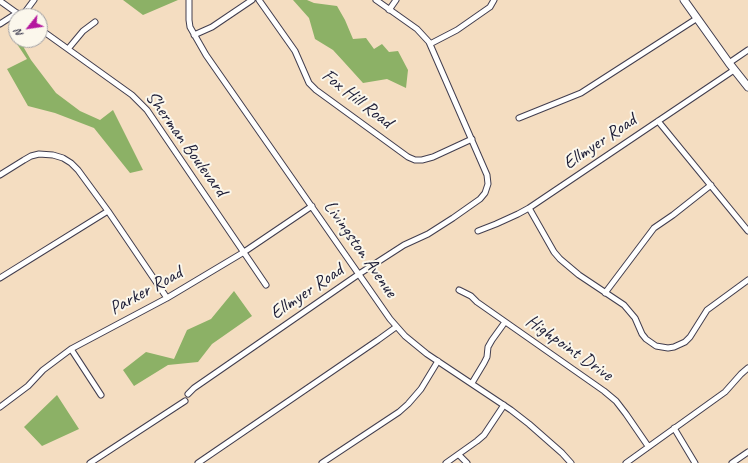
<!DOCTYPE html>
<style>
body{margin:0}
#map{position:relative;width:748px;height:463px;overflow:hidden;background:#f4ddc1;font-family:Caveat,sans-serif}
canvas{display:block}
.north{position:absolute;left:8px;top:8px;width:40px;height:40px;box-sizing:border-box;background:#fbf7ec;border:1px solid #a4a2a5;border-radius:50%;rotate:240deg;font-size:11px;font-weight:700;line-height:16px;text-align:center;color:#22223b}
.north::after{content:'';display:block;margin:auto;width:14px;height:18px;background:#b5179e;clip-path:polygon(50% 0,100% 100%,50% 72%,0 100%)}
</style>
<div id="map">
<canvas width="748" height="463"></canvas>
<div class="north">N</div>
</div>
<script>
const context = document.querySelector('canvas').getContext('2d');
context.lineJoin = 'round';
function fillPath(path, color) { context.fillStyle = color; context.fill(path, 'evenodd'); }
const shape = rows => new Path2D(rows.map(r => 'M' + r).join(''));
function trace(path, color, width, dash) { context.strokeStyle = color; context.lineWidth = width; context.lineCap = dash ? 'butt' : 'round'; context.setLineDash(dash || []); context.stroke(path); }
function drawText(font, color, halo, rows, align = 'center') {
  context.font = font + ' Caveat,sans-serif'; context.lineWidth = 4; context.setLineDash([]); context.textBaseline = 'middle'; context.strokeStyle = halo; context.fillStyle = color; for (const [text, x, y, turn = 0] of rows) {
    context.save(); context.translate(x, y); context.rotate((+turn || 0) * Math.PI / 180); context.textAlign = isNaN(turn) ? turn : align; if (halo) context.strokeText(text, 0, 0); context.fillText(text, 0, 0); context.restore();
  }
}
fillPath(shape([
 [123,0,178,0,143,15],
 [293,0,307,0,314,3,337,6,345,20,353,39,366,38,374,49,382,44,389,52,398,51,408,70,406,88,387,79,363,83,344,62,333,50,315,39,309,18],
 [16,27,16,40,29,40,24,48,31,60,56,93,80,111,100,120,113,110,143,170,130,173,94,128,55,113,28,106,7,69,27,59,9,32],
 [234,291,252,316,212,344,198,362,168,365,134,386,123,370,146,352,174,359,187,330,211,319],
 [57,395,79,429,42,446,24,427]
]), '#8cb166');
const street = shape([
 [189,0,189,20,190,27,206,55,390,319,405,336,427,354,511,410,529,424,562,453,571,463],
 [259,0,295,51,309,83,316,90,408,157,415,160,422,160,433,157,472,139],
 [0,1,21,16],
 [389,10,396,0],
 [22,16,34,0],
 [0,24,17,13],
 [40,29,132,95,147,110,266,285],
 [194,35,212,27,252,0],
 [430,44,457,30,490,7,494,0],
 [68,49,83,31,95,22],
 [729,63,748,50],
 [519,118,581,93,696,19],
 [658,121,748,231],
 [0,175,24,160,31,156,39,154,53,155,63,158,71,163,78,170,108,211,167,298],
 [529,208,554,252,560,259,579,275,624,305,635,318,642,334,646,339,656,346,668,348,674,347,685,342,690,337,707,310,748,280],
 [478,231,496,224,518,214,529,208,734,70],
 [0,278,108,211],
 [459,290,471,296,477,302,604,391,616,401,626,414,648,446],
 [605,293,654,228,673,215,711,185],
 [71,349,101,395],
 [472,383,484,363,487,357,488,347,492,340,505,322],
 [188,394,194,388,359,274,404,245,428,234,453,218,480,199,485,193,488,184,487,175,429,42,417,29,376,0],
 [0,407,28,386,43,370,71,349,167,298,244,252,312,206],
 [674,428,695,463],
 [459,455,467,463],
 [90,463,185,401],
 [198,463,378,340,396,327],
 [322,463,399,412,408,404,421,389,438,361],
 [446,463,477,441,484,435,504,405],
 [626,463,725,392,741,374,748,368],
 [732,463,748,452]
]);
const secondary = shape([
 [684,0,729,63,748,87]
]);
trace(street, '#423e4f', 7);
trace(secondary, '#423e4f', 9);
trace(street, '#fff', 5);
trace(secondary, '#fff', 7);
drawText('19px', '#22223b', '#fbf7ec', [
 ["Fox Hill Road",357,99,38],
 ["Ellmyer Road",600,142,-34],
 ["Sherman Boulevard",186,144,54],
 ["Livingston Avenue",360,249,55],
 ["Parker Road",146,291,-29],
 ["Ellmyer Road",307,292,-34],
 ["Highpoint Drive",569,348,35]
]);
</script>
